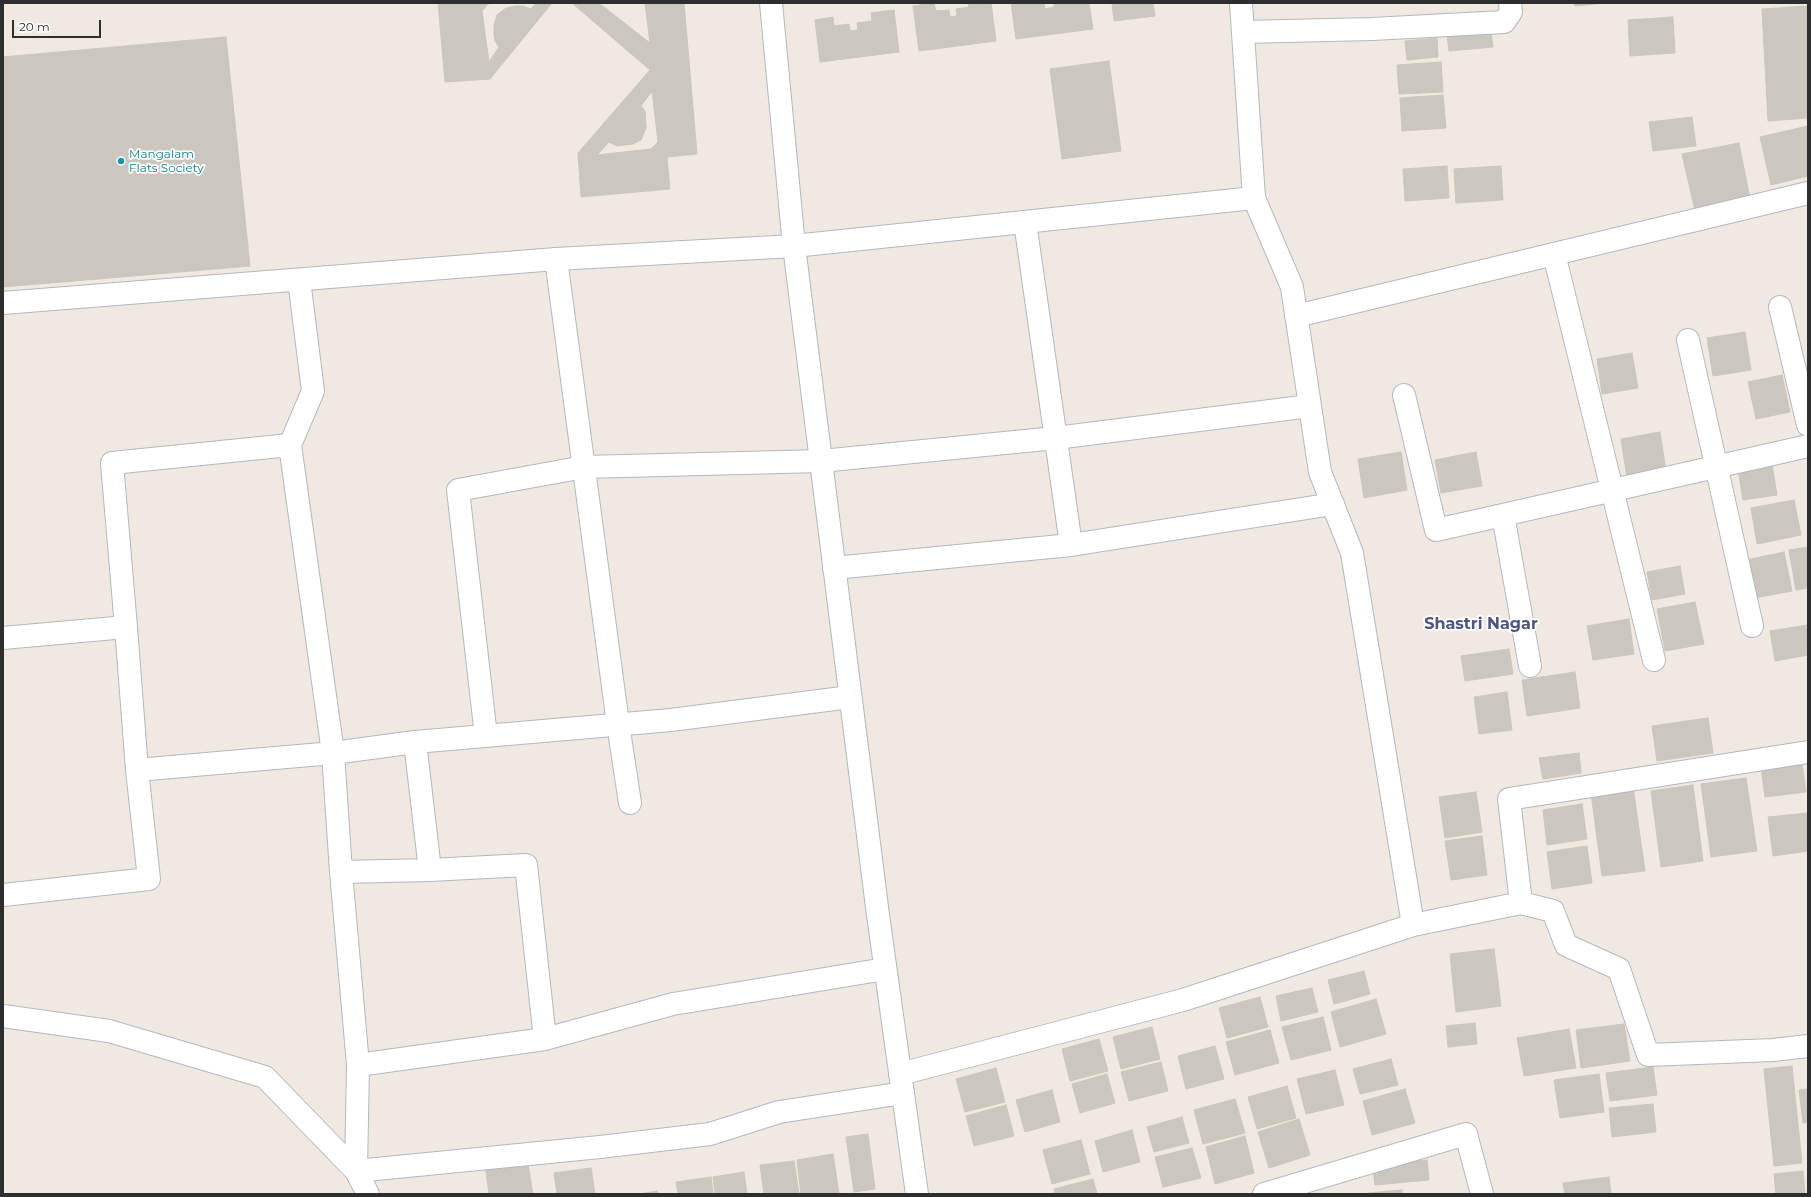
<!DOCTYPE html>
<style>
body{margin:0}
#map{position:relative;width:1811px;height:1197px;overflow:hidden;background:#efe9e1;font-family:Montserrat,sans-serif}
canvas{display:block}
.frame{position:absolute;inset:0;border:4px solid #2e2e2e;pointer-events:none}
.scale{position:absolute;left:12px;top:20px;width:89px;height:18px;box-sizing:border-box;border:2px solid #2e2e2e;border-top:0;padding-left:5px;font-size:12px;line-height:14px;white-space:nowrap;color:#2e2e2e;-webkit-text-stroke:3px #fff;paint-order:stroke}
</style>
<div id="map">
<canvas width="1811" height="1197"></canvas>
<div class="frame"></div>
<div class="scale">20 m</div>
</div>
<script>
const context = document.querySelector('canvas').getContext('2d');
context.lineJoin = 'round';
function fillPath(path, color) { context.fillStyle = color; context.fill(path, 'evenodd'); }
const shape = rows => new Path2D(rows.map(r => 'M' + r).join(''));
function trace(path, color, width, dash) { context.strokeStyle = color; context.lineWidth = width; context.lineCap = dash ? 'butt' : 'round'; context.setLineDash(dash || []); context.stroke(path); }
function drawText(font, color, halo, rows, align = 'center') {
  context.font = font + ' Montserrat,sans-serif'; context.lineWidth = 3.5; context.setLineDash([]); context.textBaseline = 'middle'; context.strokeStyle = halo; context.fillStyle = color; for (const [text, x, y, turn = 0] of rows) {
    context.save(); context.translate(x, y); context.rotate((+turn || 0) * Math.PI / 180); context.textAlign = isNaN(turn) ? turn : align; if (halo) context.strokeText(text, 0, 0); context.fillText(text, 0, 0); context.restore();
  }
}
const building = shape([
 [438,3,492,3,488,4,482,11,489,62,499,47,495,41,494,34,494,25,497,15,506,8,515,6,523,6,531,9,536,3,552,3,490,79,445,82,438,3],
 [572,3,599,3,650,43,645,3,684,3,697,154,667,157,670,189,581,197,578,153,650,70,572,3],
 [652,91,658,142,651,149,597,155,609,142,617,146,633,144,641,140,646,128,645,111,641,106,652,91],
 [934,3,936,11,949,10,950,17,957,16,956,9,969,7,968,3,991,3,996,41,919,51,913,6,934,3],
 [1011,3,1044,3,1045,9,1054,7,1054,3,1089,3,1093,29,1016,39,1011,3],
 [1112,3,1153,3,1155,16,1114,21,1112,3],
 [1574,3,1606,3,1575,6,1574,3],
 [1808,6,1808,118,1768,121,1762,9,1808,6],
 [894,10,899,52,820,62,815,20,833,17,834,26,849,24,850,31,858,30,857,23,872,21,871,13,894,10],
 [1673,17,1675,53,1630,56,1628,20,1673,17],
 [1491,31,1493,47,1449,51,1447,35,1491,31],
 [226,37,250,266,3,287,3,57,226,37],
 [1437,38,1438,57,1407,60,1405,41,1437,38],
 [1109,61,1121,151,1062,159,1050,69,1109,61],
 [1441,62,1443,92,1399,94,1397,65,1441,62],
 [1443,95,1446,128,1402,131,1400,98,1443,95],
 [1692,117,1696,146,1653,151,1649,122,1692,117],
 [1808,126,1808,176,1771,185,1760,137,1808,126],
 [1739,143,1751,204,1696,215,1682,154,1739,143],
 [1447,166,1449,198,1405,201,1403,169,1447,166],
 [1501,166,1503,200,1456,203,1454,169,1501,166],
 [1745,332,1751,370,1713,376,1707,338,1745,332],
 [1632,353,1638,388,1602,394,1597,359,1632,353],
 [1782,375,1790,412,1756,419,1748,382,1782,375],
 [1660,432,1666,471,1627,478,1621,439,1660,432],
 [1401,452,1407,490,1364,498,1358,459,1401,452],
 [1476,452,1482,486,1441,493,1435,460,1476,452],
 [1772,465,1777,495,1743,500,1738,470,1772,465],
 [1794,500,1801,535,1757,544,1751,508,1794,500],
 [1808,547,1808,588,1796,590,1789,550,1808,547],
 [1784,552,1792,591,1754,598,1746,560,1784,552],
 [1680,566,1685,594,1652,600,1647,572,1680,566],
 [1695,602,1704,644,1665,651,1657,609,1695,602],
 [1629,619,1634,654,1593,660,1587,626,1629,619],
 [1808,625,1808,655,1775,661,1770,631,1808,625],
 [1509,649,1513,674,1465,681,1461,656,1509,649],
 [1575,672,1580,708,1527,716,1522,680,1575,672],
 [1507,692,1512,730,1479,734,1474,697,1507,692],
 [1708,718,1713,753,1657,761,1652,726,1708,718],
 [1579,753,1581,773,1543,779,1539,758,1579,753],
 [1802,763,1806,792,1765,797,1761,767,1802,763],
 [1746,778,1757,851,1711,857,1701,784,1746,778],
 [1693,785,1703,861,1661,867,1651,791,1693,785],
 [1633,787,1645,871,1602,876,1591,793,1633,787],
 [1476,792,1482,832,1445,838,1439,797,1476,792],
 [1582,804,1587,839,1547,845,1543,810,1582,804],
 [1808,813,1808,851,1773,856,1768,817,1808,813],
 [1482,836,1487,875,1451,880,1445,841,1482,836],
 [1587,846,1592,883,1552,889,1547,852,1587,846],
 [1494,949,1501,1006,1456,1012,1450,954,1494,949],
 [1364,971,1370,994,1334,1004,1328,980,1364,971],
 [1312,988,1318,1012,1281,1021,1276,996,1312,988],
 [1260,997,1268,1027,1227,1038,1219,1008,1260,997],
 [1376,999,1386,1034,1340,1047,1331,1012,1376,999],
 [1323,1017,1331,1050,1291,1060,1282,1027,1323,1017],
 [1475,1023,1477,1044,1448,1047,1446,1026,1475,1023],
 [1624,1024,1630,1061,1581,1068,1576,1030,1624,1024],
 [1152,1027,1160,1059,1121,1069,1113,1037,1152,1027],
 [1569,1029,1576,1068,1524,1076,1517,1038,1569,1029],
 [1270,1030,1279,1063,1235,1075,1226,1042,1270,1030],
 [1099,1039,1108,1071,1070,1081,1062,1049,1099,1039],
 [1215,1046,1224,1079,1186,1089,1178,1056,1215,1046],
 [1391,1059,1398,1085,1360,1094,1353,1069,1391,1059],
 [1161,1062,1168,1091,1129,1101,1121,1072,1161,1062],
 [1792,1066,1802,1163,1774,1166,1764,1069,1792,1066],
 [1653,1067,1657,1095,1610,1101,1606,1073,1653,1067],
 [996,1068,1005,1102,965,1112,956,1079,996,1068],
 [1335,1070,1344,1105,1306,1114,1297,1079,1335,1070],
 [1107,1074,1115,1103,1080,1113,1072,1084,1107,1074],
 [1599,1074,1604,1112,1560,1118,1554,1080,1599,1074],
 [1287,1086,1296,1118,1257,1129,1248,1097,1287,1086],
 [1405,1089,1415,1123,1372,1135,1363,1101,1405,1089],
 [1808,1089,1808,1122,1803,1123,1799,1090,1808,1089],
 [1052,1090,1060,1122,1025,1132,1016,1100,1052,1090],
 [1235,1099,1245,1133,1203,1144,1194,1110,1235,1099],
 [1653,1104,1656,1132,1612,1137,1609,1108,1653,1104],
 [1006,1105,1014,1136,974,1146,966,1116,1006,1105],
 [1182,1117,1189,1143,1154,1152,1147,1127,1182,1117],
 [1299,1119,1310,1155,1269,1168,1258,1132,1299,1119],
 [1132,1130,1140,1162,1103,1172,1095,1141,1132,1130],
 [868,1134,875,1189,854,1192,846,1137,868,1134],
 [1245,1136,1254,1173,1215,1184,1206,1147,1245,1136],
 [1081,1140,1090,1174,1052,1184,1043,1150,1081,1140],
 [1192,1148,1201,1178,1163,1187,1155,1157,1192,1148],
 [833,1154,839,1194,801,1194,797,1160,833,1154],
 [527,1158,533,1194,489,1194,485,1164,527,1158],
 [1427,1160,1429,1180,1375,1185,1373,1166,1427,1160],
 [794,1161,799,1194,764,1194,760,1165,794,1161],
 [591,1168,595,1194,557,1194,554,1173,591,1168],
 [1803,1171,1805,1194,1776,1194,1774,1174,1803,1171],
 [744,1172,747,1194,715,1194,713,1177,744,1172],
 [711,1177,713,1194,678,1194,676,1182,711,1177],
 [1609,1177,1611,1194,1565,1194,1563,1183,1609,1177],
 [1093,1179,1097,1194,1055,1194,1054,1189,1093,1179],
 [1402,1190,1402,1194,1368,1194,1368,1193,1402,1190],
 [657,1191,658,1194,639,1194,657,1191]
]);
fillPath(building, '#cbc7bf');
trace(building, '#cbc5ba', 1);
const minor = shape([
 [771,3,794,246],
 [1243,32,1372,29,1504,22,1511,12,1510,3],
 [1025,222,1071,545],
 [1554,254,1654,660],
 [556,259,618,724,630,803],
 [1780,307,1808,425],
 [1296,316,1808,193],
 [1688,340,1752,626],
 [1404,395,1436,530,1503,515,1530,666],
 [1503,515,1808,446],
 [834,568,1071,545,1333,504],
 [3,638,126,627,112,463,290,445,313,391,299,280],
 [486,736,458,490,584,467,821,461,1056,438,1310,406],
 [415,742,430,870,526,865,545,1039],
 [137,770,333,753,290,445],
 [341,872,430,870],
 [3,895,149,879,137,770,126,627],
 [1521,903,1553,911,1566,945,1619,969,1648,1055,1773,1050,1808,1046],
 [1413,925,1521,903,1509,799,1808,752],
 [3,1016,109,1031,265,1077,356,1171,600,1147,710,1134,779,1112,903,1093],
 [358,1065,545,1039,673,1004,885,969],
 [900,1074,1183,1000,1413,925,1352,553,1320,472,1292,287,1254,198],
 [368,1194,356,1171,358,1065,341,872,333,753,415,742,671,720,850,697],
 [1264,1194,1466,1134,1482,1194]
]);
const tertiary = shape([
 [3,303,556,259,794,246],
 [917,1194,878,915,794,246,1254,198,1241,3]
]);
trace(minor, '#b4b7c1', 24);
trace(tertiary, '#b4b7c1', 24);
trace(minor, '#fff', 22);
trace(tertiary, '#fff', 22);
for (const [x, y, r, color] of [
 [121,161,4,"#0f9aa8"]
]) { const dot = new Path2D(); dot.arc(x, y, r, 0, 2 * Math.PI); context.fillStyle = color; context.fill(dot); trace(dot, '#fff', 1.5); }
drawText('12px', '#0d838f', '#fff', [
 ["Mangalam",129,154],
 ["Flats Society",129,168]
], 'left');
drawText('bold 16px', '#4d5680', '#fff', [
 ["Shastri Nagar",1481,624]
]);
</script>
